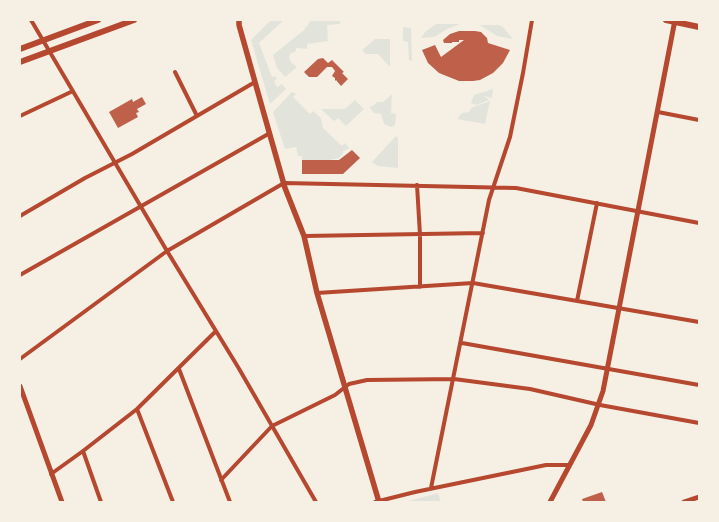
<!DOCTYPE html>
<style>
body{margin:0}
#map{position:relative;width:719px;height:522px;overflow:hidden;background:#f6efe4;font-family:"Noto Serif",serif}
canvas{display:block}
.frame{position:absolute;inset:0;border:21px solid #f6efe4;pointer-events:none}
</style>
<div id="map">
<canvas width="719" height="522"></canvas>
<div class="frame"></div>
</div>
<script>
const context = document.querySelector('canvas').getContext('2d');
context.lineJoin = 'round';
function fillPath(path, color) { context.fillStyle = color; context.fill(path, 'evenodd'); }
const shape = rows => new Path2D(rows.map(r => 'M' + r).join(''));
function trace(path, color, width, dash) { context.strokeStyle = color; context.lineWidth = width; context.lineCap = dash ? 'butt' : 'round'; context.setLineDash(dash || []); context.stroke(path); }
fillPath(shape([
 [271,20,284,20,259,43,272,77,275,76,277,79,274,81,277,87,282,84,286,89,270,104,251,40],
 [308,20,340,20,340,24,327,25,328,41,307,44,307,49,296,48,296,51,290,54,289,58,292,63,297,67,285,77,277,68,273,55,304,30,310,22],
 [436,24,460,24,447,29,434,37,421,38,425,32],
 [480,25,499,25,503,27,513,39,497,36],
 [403,27,411,28,412,61,409,60,408,42,403,41],
 [375,39,390,39,390,67,378,54,366,54,362,50],
 [493,89,492,98,484,96,489,100,476,105,471,103,474,95],
 [292,92,296,94,293,97,310,114,313,111,321,118,323,128,342,146,345,143,349,148,342,152,344,152,339,158,329,160,302,160,302,156,298,156,296,147,285,149,273,112],
 [392,94,391,113,396,114,395,125,391,127,384,124,381,114,374,113,369,107,373,106,377,102,383,102],
 [355,100,364,109,346,126,338,118,334,121,321,109,345,109],
 [490,101,485,124,457,119,462,113,469,112,471,108],
 [396,136,398,138,398,168,378,166,372,162],
 [438,493,441,502,405,502]
]), '#e2e4dc');
fillPath(shape([
 [459,31,475,31,481,32,487,38,488,43,510,50,503,63,493,73,480,80,473,81,459,81,439,73,428,63,422,50,435,45,441,57,464,40,459,40,459,42,452,42,452,43,444,43,443,40,450,34],
 [323,58,328,63,332,60,344,72,342,73,348,79,341,86,336,80,335,81,335,78,332,76,335,71,332,67,327,67,317,77,309,77,304,72,318,59],
 [142,97,146,104,137,109,139,112,136,113,138,117,118,128,109,112,132,99,133,102],
 [352,150,360,158,343,174,302,174,302,160,339,160],
 [602,492,606,502,583,502,582,499]
]), '#bf614a');
trace(shape([
 [31,20,167,251,238,367,316,502],
 [175,72,197,116],
 [658,112,699,120],
 [20,116,73,91],
 [417,185,420,235,420,287],
 [20,216,85,178,132,154,255,82],
 [304,236,483,233],
 [20,275,270,133],
 [317,293,473,283,699,322],
 [577,301,597,203],
 [462,343,699,385],
 [20,359,167,251,284,183,516,188,699,223],
 [179,369,230,502],
 [137,409,173,502],
 [83,451,101,502],
 [51,474,83,451,137,409,216,331],
 [221,480,272,426,335,395,349,384,367,380,454,379,530,389,600,405,699,423],
 [431,488,489,200,510,137,523,73,532,20],
 [375,502,415,492,546,465,570,465]
]), '#b5482f', 4);
trace(shape([
 [20,386,62,502],
 [550,502,591,425,603,391,675,20],
 [684,502,699,497]
]), '#b5482f', 5);
trace(shape([
 [239,20,239,25,264,114,285,188,304,236,317,293,379,502]
]), '#b5482f', 5.5);
trace(shape([
 [666,20,699,27],
 [20,49,98,20],
 [20,62,134,20]
]), '#b5482f', 6);
</script>
